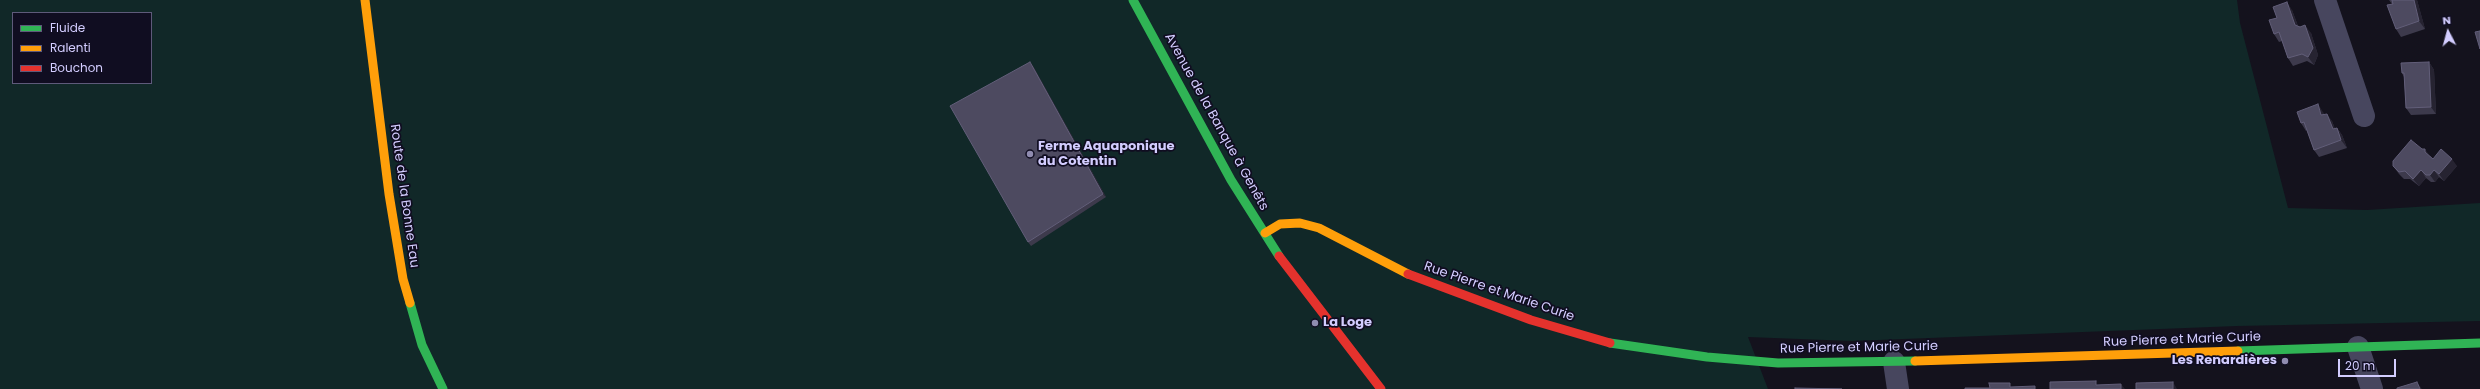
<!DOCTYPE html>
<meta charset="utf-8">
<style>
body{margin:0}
#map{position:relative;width:2480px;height:389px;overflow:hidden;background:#14121d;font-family:Poppins,sans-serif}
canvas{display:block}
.legend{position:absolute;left:12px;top:12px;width:140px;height:72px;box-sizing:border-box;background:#100d21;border:1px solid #5e5a7a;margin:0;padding:5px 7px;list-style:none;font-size:12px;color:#d3cdff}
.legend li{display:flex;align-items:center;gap:8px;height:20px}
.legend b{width:20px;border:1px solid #5e5a7a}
.north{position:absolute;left:2428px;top:12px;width:40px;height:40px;-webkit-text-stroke:3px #100d21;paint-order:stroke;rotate:354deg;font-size:11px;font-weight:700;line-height:16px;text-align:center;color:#d3cdff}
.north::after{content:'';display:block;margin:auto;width:14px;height:18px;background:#d3cdff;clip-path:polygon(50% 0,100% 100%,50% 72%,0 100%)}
.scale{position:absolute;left:2338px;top:359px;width:58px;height:18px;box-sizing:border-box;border:2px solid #d3cdff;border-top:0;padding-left:5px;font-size:12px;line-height:14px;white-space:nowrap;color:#d3cdff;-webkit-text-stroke:3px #100d21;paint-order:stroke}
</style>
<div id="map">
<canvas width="2480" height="389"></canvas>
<ul class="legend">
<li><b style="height:5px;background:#30b455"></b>Fluide</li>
<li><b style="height:5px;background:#ff9f0a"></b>Ralenti</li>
<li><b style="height:5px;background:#e5322d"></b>Bouchon</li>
</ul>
<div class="north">N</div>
<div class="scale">20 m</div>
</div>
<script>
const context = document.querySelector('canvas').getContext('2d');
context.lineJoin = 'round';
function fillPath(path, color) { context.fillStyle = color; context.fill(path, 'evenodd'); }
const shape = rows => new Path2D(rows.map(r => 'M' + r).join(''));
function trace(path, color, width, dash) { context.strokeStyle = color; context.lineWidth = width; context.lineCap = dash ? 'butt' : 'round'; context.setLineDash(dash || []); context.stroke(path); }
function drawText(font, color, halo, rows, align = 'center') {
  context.font = font + ' Poppins,sans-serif'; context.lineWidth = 3.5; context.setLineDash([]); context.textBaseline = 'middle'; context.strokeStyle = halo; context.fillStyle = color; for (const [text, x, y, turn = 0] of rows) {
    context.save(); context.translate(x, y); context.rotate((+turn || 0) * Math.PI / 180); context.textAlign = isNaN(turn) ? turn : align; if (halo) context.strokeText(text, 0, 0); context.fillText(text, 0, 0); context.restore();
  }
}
fillPath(shape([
 [0,0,2237,0,2240,23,2288,208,2367,210,2480,203,2480,321,2237,326,1852,341,1748,337,1768,389,0,389],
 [13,13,151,13,151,83,13,83]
]), '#112828');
trace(shape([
 [2325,0,2364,116],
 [2358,347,2372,389],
 [1894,362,1898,389]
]), '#47465e', 22);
trace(shape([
 [1133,0,1231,180,1279,256],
 [410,303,422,345,443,389],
 [1610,343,1707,357,1778,363,1915,361],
 [2238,351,2480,343]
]), '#30b455', 9);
trace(shape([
 [365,0,389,194,403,279,410,303],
 [1265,233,1280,224,1300,223,1319,228,1408,274],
 [1915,361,2238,351]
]), '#ff9f0a', 9);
trace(shape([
 [1279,256,1381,389],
 [1408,274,1531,320,1610,343]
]), '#e5322d', 9);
fillPath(shape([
 [2389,0,2417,0,2425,29,2401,37,2396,29,2392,4],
 [2292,10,2298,26,2311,33,2318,55,2314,65,2307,61,2293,66,2288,58,2282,41,2279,42,2274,34,2277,18],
 [2429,62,2434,70,2436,114,2411,115,2406,108,2404,77,2402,73],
 [1033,66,1106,197,1031,246,1028,242],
 [2323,112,2324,115,2332,121,2335,129,2337,128,2342,135,2347,148,2319,157,2314,150,2307,130,2306,131,2301,123],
 [2430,156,2433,159,2457,166,2444,181,2439,177,2435,182,2431,182,2426,178,2419,186,2410,179,2404,179,2399,174,2393,166]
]), '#3d3a4c');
fillPath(shape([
 [2414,0,2417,0,2425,29,2419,21],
 [2287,2,2292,10,2300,32,2295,25],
 [2305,25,2311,33,2318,55,2314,65,2308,57],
 [1030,62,1033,66,1106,197,1103,194],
 [2429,62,2434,70,2436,114,2431,107],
 [2318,104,2323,112,2327,123,2321,115],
 [2327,114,2332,121,2338,137,2333,129],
 [2337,128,2342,135,2347,148,2341,140],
 [2425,149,2430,156,2425,152],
 [2452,159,2457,166,2444,181,2439,174],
 [2421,170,2426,178,2419,186,2413,179],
 [2434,170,2439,177,2435,182,2430,175],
 [2173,382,2177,389,2173,389],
 [2417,382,2422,389,2420,389],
 [2121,384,2125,389,2121,389]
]), '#262331');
const building = shape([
 [2392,0,2414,0,2419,21,2396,29,2387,5,2393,4,2392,0],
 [2287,2,2295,25,2300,27,2305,25,2313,48,2308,57,2302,54,2288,58,2279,32,2274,34,2269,20,2277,18,2273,7,2287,2],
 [2480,31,2480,49,2475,32,2480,31],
 [1030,62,1103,194,1028,242,950,106,1030,62],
 [2429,62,2431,107,2406,108,2404,73,2402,73,2401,63,2429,62],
 [2318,104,2321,115,2327,114,2333,129,2337,128,2341,140,2314,150,2304,122,2301,123,2297,112,2318,104],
 [2411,140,2422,149,2425,149,2425,152,2433,159,2441,149,2452,159,2439,174,2434,170,2430,175,2426,175,2421,170,2413,179,2405,171,2399,172,2393,166,2393,161,2411,140],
 [2096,381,2096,385,2121,384,2121,389,2050,389,2050,382,2096,381],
 [2173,382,2173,389,2136,389,2136,383,2173,382],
 [2417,382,2420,389,2397,389,2397,388,2417,382],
 [1989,383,2010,383,2010,387,2035,386,2035,389,1965,389,1965,388,1990,388,1989,383],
 [1795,388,1842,389,1795,389,1795,388]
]);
fillPath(building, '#4d4a60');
trace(building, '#625e79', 1);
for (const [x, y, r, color] of [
 [1030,154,4,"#908cb0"],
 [1315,323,4,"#908cb0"],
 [2285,361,4,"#908cb0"]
]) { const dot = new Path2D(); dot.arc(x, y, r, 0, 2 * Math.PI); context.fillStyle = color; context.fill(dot); trace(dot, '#100d21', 1.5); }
drawText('13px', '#d3cdff', '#100d21', [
 ["Avenue de la Banque à Genêts",1216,122,61],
 ["Route de la Bonne Eau",404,196,82],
 ["Rue Pierre et Marie Curie",1499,292,19],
 ["Rue Pierre et Marie Curie",2182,340,-2],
 ["Rue Pierre et Marie Curie",1859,348,-1]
]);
drawText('bold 13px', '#d3cdff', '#100d21', [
 ["Ferme Aquaponique",1038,147],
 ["du Cotentin",1038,162],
 ["La Loge",1323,323],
 ["Les Renardières",2277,361,"right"]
], 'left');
</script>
